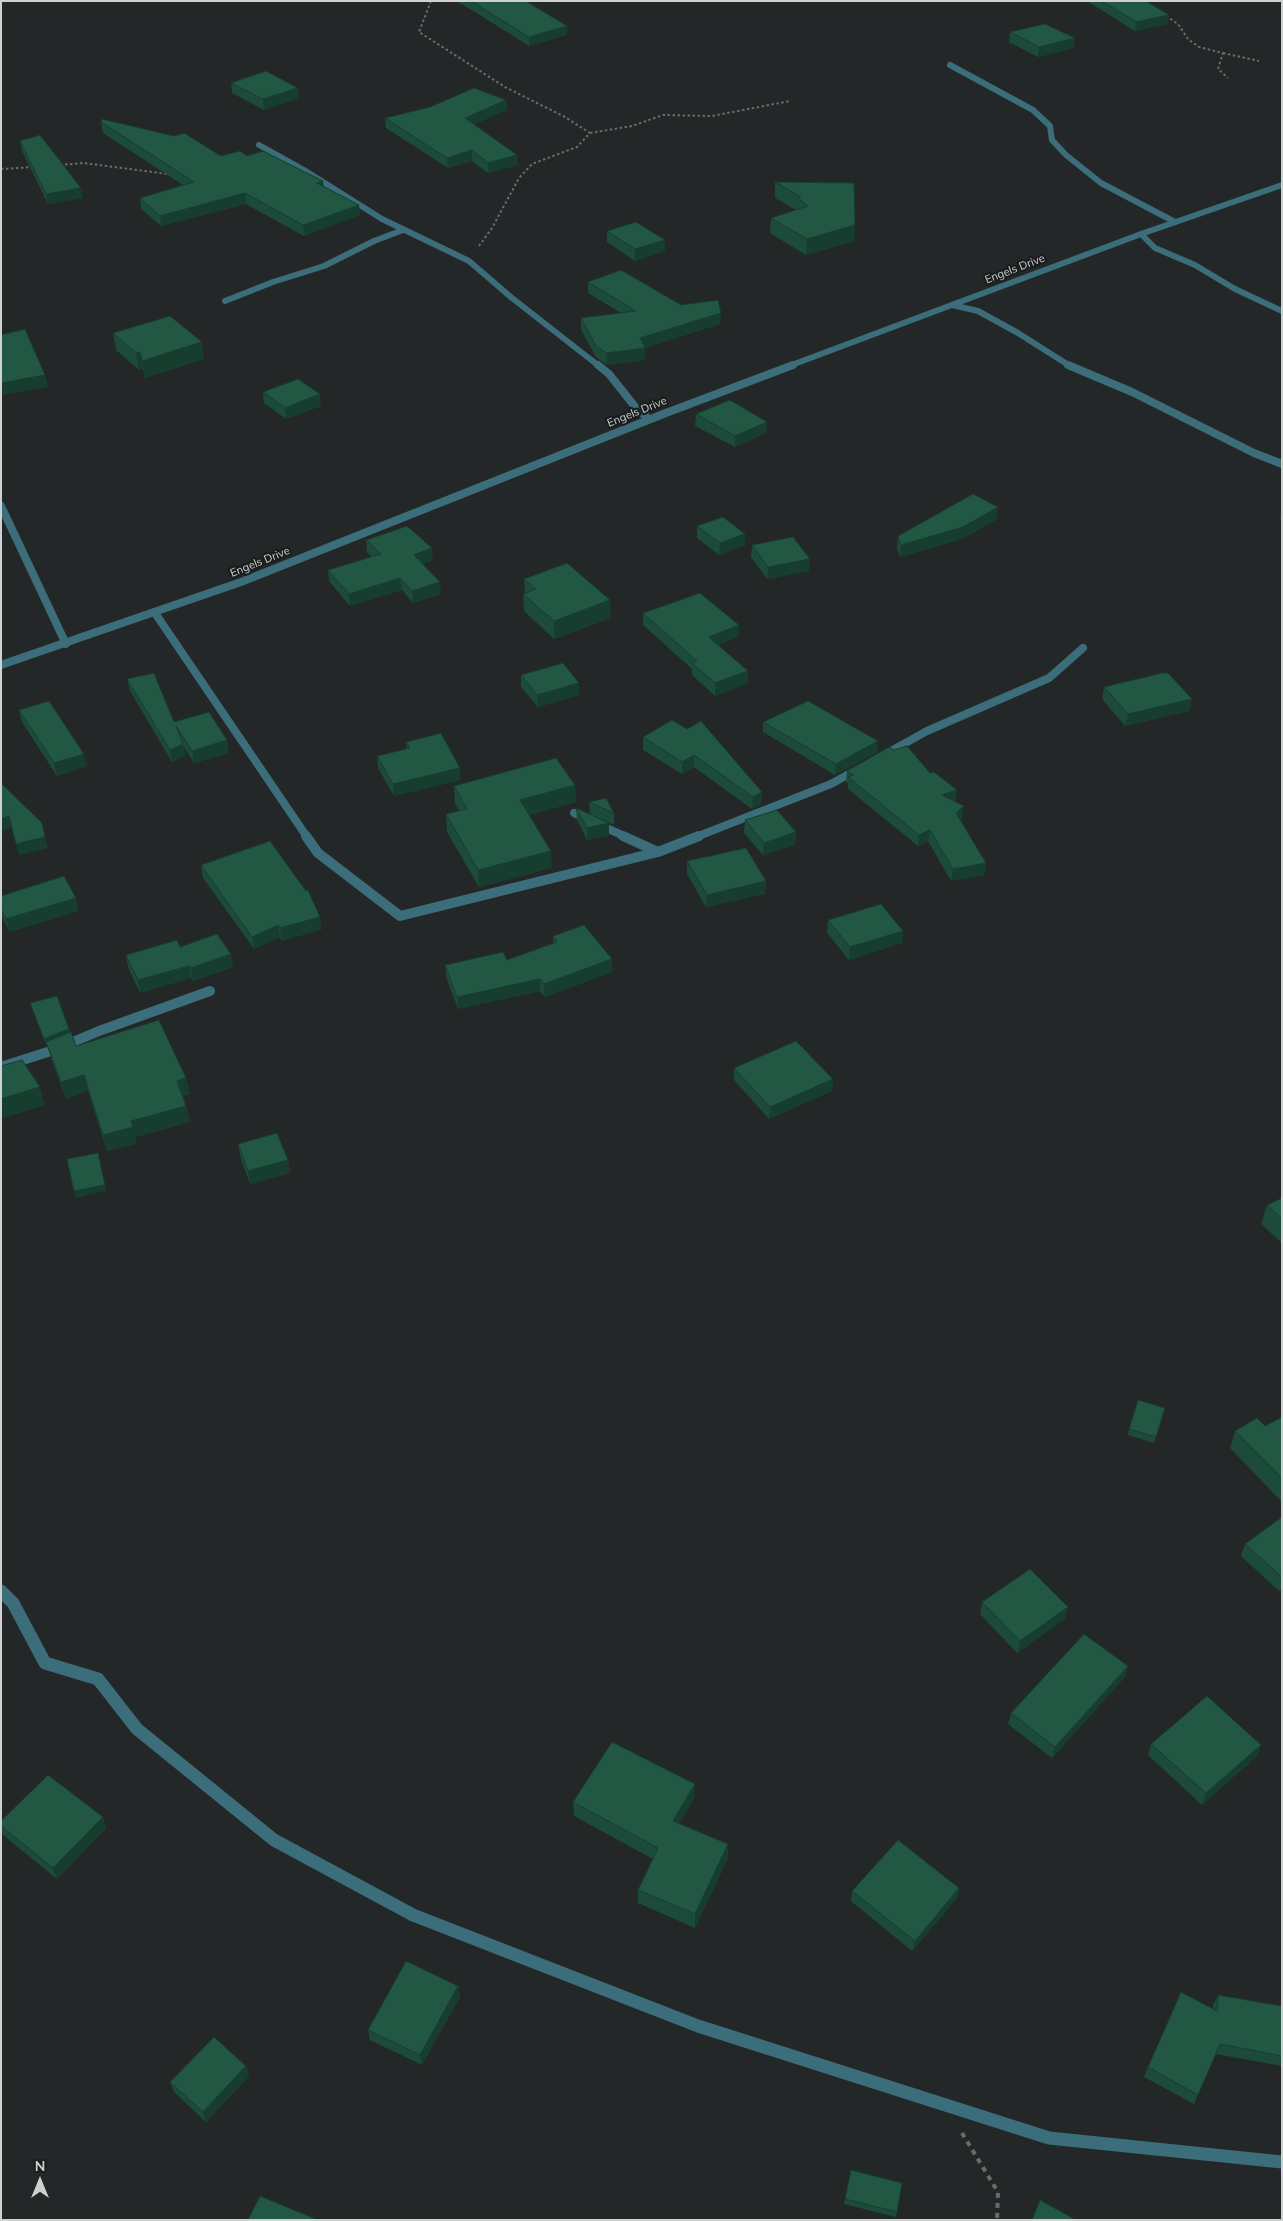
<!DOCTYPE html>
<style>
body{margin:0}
#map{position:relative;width:1283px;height:2221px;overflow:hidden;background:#242727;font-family:Mulish,sans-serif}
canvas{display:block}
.frame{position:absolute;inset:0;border:2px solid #cfd1d1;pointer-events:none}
.north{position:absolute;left:15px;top:2156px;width:50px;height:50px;-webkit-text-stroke:4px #1a1e1e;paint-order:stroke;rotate:0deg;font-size:14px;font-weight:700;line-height:20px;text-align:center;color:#cfd1d1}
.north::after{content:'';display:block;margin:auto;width:18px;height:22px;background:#cfd1d1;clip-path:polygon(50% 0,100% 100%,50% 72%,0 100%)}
</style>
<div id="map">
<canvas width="1283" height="2221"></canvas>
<div class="frame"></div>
<div class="north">N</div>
</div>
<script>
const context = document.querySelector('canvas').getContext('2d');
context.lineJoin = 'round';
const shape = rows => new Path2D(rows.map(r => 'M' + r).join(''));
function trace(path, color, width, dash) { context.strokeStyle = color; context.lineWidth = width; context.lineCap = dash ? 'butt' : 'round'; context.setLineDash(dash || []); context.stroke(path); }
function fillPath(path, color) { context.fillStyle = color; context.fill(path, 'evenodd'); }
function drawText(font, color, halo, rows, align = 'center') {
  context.font = font + ' Mulish,sans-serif'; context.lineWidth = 4.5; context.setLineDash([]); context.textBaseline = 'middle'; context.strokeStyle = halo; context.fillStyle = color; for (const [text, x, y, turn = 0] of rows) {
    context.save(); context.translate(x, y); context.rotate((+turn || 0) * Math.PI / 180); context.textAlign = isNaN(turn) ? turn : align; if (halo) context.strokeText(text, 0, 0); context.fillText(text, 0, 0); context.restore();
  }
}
trace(shape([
 [431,1,419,32,505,87,565,117,590,133,577,147,532,164,519,178,492,228,479,246],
 [1166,16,1178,24,1188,39,1199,47,1223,53,1218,69,1228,78],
 [1223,53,1259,61],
 [590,133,632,126,663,115,712,116,790,101],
 [60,165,83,163,168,174],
 [1,169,34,167]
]), '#696c6c', 2, [2.5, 2.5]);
trace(shape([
 [962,2133,998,2192,997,2220]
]), '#696c6c', 4, [5, 5]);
trace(shape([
 [950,65,1033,110,1050,126,1052,140,1066,155,1101,183,1175,222],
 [259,145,304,170,382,219,469,261,512,298,599,366],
 [1141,234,1155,248,1195,265,1235,289,1282,311],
 [225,301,273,282,324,266,374,241,403,230],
 [952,305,978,311,1018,333,1070,366]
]), '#3b6d7a', 6);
trace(shape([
 [598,365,609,374,636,408,649,419],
 [1068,365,1132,392,1254,453,1282,464],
 [1,506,66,644],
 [155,613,307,837],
 [882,756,927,731,1049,678,1083,648],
 [574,813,626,837],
 [696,837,831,784,858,769]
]), '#3b6d7a', 8);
trace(shape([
 [306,836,318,853,400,916,658,852,699,836],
 [623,836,658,852],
 [1,1067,54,1050,99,1031,210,991]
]), '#3b6d7a', 10);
trace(shape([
 [1,1591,13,1603,45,1663,98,1679,137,1729,274,1840,413,1915,698,2026,1049,2138,1282,2162]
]), '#3b6d7a', 13);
trace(shape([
 [789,366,1141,234,1282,185]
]), '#3b6d7a', 6);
trace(shape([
 [1,665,241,582,666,413,793,365]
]), '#3b6d7a', 8);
fillPath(shape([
 [456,1,526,1,567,26,567,35,529,46,475,12],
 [1087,1,1146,1,1169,15,1167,24,1135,31],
 [1010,32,1075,38,1073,48,1038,57,1009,42],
 [231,83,298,88,299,98,264,110,232,93],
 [506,100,507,110,474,124,518,165,488,173,472,161,448,168,386,128,385,118],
 [101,122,221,156,247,156,323,181,323,186,359,205,360,215,304,236,246,204,161,226,141,209,140,198,183,185,103,133],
 [20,141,83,198,48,204,22,151],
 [775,182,855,225,854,241,806,255,770,233,771,218,796,210,775,198],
 [607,231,665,251,635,261,607,242],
 [588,282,681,305,720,324,645,348,645,360,607,365,596,357,581,330,581,318,621,313,588,293],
 [113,333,204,359,145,378,143,369,139,370,116,350],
 [263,392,321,406,286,419,264,403],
 [696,414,767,422,766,433,735,447,695,426],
 [1282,509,1282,520,1280,519],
 [997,519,962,539,900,557,897,548,898,536],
 [697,526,745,534,745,545,719,555,697,538],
 [366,540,433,560,422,564,441,594,413,603,402,590,350,606,329,581,328,570,372,557,367,552],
 [752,545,809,571,767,579,751,557],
 [524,579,611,618,554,639,524,611,523,594,525,593],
 [643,613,739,625,738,637,718,645,748,683,715,696,692,675,692,669,643,625],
 [521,675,579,695,538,707,521,687],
 [127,679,174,722,229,753,194,763,184,747,185,756,172,762,130,691],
 [1104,687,1192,699,1189,711,1125,726,1102,699],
 [19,710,87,766,57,776,22,722],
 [763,722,877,752,835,775,763,732],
 [687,729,762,792,761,804,752,809,694,767,682,774,643,750,643,737],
 [406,742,461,780,394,796,378,768,377,756,407,749],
 [847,771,930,773,957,790,955,802,962,818,960,820,986,863,984,875,951,881,928,841,918,846,848,789,848,783,846,782],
 [575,785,576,802,529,815,552,868,479,887,447,832,446,814,459,811,455,803,454,786],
 [589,802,614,813,614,825,590,814],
 [576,808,609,823,609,836,587,840,577,820],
 [745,820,796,832,795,845,763,855,744,833],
 [687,861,766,881,765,894,706,907,687,874],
 [201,865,322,929,282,941,280,937,254,949,203,878],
 [1,896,76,898,78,911,10,932,1,915],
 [828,920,903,931,902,943,849,960,827,933],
 [553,936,612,972,545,997,540,991,458,1009,446,977,445,965,507,960,553,943],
 [180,947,231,954,233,967,193,981,191,978,140,993,128,967,126,955],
 [30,1003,69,1029,76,1046,186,1078,190,1094,183,1096,186,1106,190,1122,135,1137,136,1144,107,1151,88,1091,66,1099,51,1058,47,1045,46,1045],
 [734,1068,833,1079,832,1091,769,1119,734,1080],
 [238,1144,288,1160,290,1173,250,1184,240,1156],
 [1282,1198,1282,1243,1261,1224,1267,1205],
 [1165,1408,1154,1443,1128,1435,1129,1429],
 [1282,1417,1282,1502,1230,1448,1235,1431,1265,1426],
 [1282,1517,1282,1589,1279,1591,1241,1556,1245,1544],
 [982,1602,1065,1619,1017,1653,980,1614],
 [1128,1666,1125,1677,1052,1758,1008,1724,1011,1713],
 [1151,1744,1257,1756,1202,1805,1148,1755],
 [694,1799,679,1823,728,1844,728,1858,695,1928,638,1903,638,1890,653,1859,574,1816,573,1802],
 [103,1817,106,1828,57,1879,3,1835,1,1831,1,1821],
 [959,1888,957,1898,912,1951,851,1901,852,1891],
 [458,1986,460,1997,422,2065,370,2040,368,2030],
 [1218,1995,1282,2006,1282,2066,1215,2054,1194,2104,1144,2077,1148,2067,1213,2009,1213,2005],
 [246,2066,249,2076,206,2122,174,2092,170,2082],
 [851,2170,902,2183,896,2217,844,2204]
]), '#1c4b3a');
fillPath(shape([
 [1169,15,1167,24,1135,31,1136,22],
 [567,26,567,35,529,46,529,37],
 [1075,38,1073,48,1038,57,1039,47],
 [298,88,299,98,264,110,263,99],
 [506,100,507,110,466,128,465,118],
 [472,150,472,161,448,168,447,158],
 [517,155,518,165,488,173,488,163],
 [323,181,324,192,317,183],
 [81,188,83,198,48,204,46,194],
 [245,193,246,204,161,226,160,216],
 [359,205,360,215,304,236,303,225],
 [855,225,854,241,806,255,807,239],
 [665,240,665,251,635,261,635,249],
 [721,313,720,324,641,349,645,348,645,360,607,365,606,353,640,338],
 [202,342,204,359,145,378,142,361],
 [140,352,143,369,139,370,136,353],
 [45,375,48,387,1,395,1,383],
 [320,394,321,406,286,419,285,408],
 [767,422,766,433,735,447,735,436],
 [998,507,997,519,962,539,900,557,901,545],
 [745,534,745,545,719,555,720,543],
 [432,548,433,560,415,567,414,555],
 [810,559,809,571,767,579,768,567],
 [400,578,402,590,350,606,349,594],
 [440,582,441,594,413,603,412,591],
 [610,600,611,618,554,639,554,621],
 [739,625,738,637,709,649,709,637],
 [748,671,748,683,715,696,715,683],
 [579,683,579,695,538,707,537,695],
 [1192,699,1189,711,1125,726,1128,714],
 [227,740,229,753,194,763,192,751],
 [878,741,877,752,835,775,836,764],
 [183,744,185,756,172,762,170,750],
 [84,754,87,766,57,776,54,763],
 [694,755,694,767,682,774,682,762],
 [460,768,461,780,394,796,393,784],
 [575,785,576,802,521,817,520,800],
 [957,790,955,802,940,807,942,795],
 [762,792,761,804,752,809,753,797],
 [964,806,962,818,954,824,956,813],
 [9,816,11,827,1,832,1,819],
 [609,823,609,836,587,840,587,828],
 [930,830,928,841,918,846,919,835],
 [796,832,795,845,763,855,764,843],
 [45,837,48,848,19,855,16,844],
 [551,851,552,868,479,887,478,870],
 [986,863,984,875,951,881,953,869],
 [766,881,765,894,706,907,707,895],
 [76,898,78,911,10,932,6,919],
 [320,917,322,929,282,941,280,928],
 [278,925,280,937,254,949,252,937],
 [903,931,902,943,849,960,850,947],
 [231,954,233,967,193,981,191,968],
 [612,959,612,972,545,997,544,984],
 [189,966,191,978,140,993,138,980],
 [540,979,540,991,458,1009,457,997],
 [69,1029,71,1035,46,1045,44,1039],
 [84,1075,88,1091,66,1099,61,1082],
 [186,1078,190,1094,181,1097,177,1081],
 [833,1079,832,1091,769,1119,770,1107],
 [40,1087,45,1105,1,1119,1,1099],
 [186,1106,190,1122,135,1137,136,1144,107,1151,103,1135,131,1121],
 [98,1153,106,1191,75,1198,74,1191],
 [288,1160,290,1173,250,1184,248,1171],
 [1068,1607,1065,1619,1017,1653,1020,1641],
 [1128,1666,1125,1677,1052,1758,1055,1747],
 [1261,1745,1257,1756,1202,1805,1206,1793],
 [695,1784,694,1799,672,1835,673,1821],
 [103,1817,106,1828,57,1879,53,1868],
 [728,1844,728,1858,695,1928,695,1914],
 [959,1888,957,1898,912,1951,915,1941],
 [458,1986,460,1997,422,2065,420,2055],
 [246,2066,249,2076,206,2122,203,2112]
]), '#173d2f');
const building = shape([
 [471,1,526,1,567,26,529,37,471,1],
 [1102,1,1146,1,1169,15,1136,22,1102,1],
 [1045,24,1075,38,1039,47,1010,32,1045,24],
 [266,71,298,88,263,99,231,83,266,71],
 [474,88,506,100,465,118,517,155,488,163,472,150,447,158,385,118,430,107,474,88],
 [102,119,174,136,184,133,221,156,240,151,247,156,263,151,323,181,317,183,359,205,303,225,245,193,160,216,140,198,194,182,101,122,102,119],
 [40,135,81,188,46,194,20,141,40,135],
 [775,182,854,183,855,225,807,239,771,218,808,206,797,198,801,197,775,182],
 [636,222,665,240,635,249,607,231,636,222],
 [621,270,681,305,718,300,721,313,640,338,645,348,606,353,596,346,581,318,636,311,588,282,621,270],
 [170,316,202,342,142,361,140,352,136,353,113,333,170,316],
 [25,329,45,375,1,383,1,335,25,329],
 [298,379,320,394,285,408,263,392,298,379],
 [730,400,767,422,735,436,696,414,730,400],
 [973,494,998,507,963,527,901,545,898,536,973,494],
 [723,517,745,534,720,543,697,526,723,517],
 [407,526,432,548,414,555,440,582,412,591,400,578,349,594,328,570,381,554,366,540,407,526],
 [793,537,810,559,768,567,752,545,793,537],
 [567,563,610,600,554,621,523,594,536,589,524,579,567,563],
 [700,593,739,625,709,637,748,671,715,683,692,663,697,661,643,613,700,593],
 [563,663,579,683,537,695,521,675,563,663],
 [154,673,174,722,209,712,227,740,192,751,176,726,183,744,170,750,127,679,154,673],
 [1162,673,1168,673,1192,699,1128,714,1104,687,1162,673],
 [49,701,84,754,54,763,19,710,49,701],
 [808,701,878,741,836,764,763,722,808,701],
 [672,720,687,729,701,721,762,792,753,797,694,755,682,762,643,737,672,720],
 [441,733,460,768,393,784,377,756,410,748,406,742,441,733],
 [907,746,930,773,934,772,957,790,942,795,964,806,956,813,986,863,953,869,930,830,919,835,848,777,854,775,847,771,889,747,894,750,907,746],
 [556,758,575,785,520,800,551,851,478,870,446,814,467,809,454,786,556,758],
 [1,783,42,823,45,837,16,844,9,816,1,819,1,783],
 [606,798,614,813,589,802,606,798],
 [576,808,609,823,587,828,576,808],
 [777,810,796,832,764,843,745,820,777,810],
 [270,841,306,891,308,890,320,917,280,928,278,925,252,937,201,865,270,841],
 [746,848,766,881,707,895,687,861,746,848],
 [64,876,76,898,6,919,1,909,1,896,64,876],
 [881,904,903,931,850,947,828,920,881,904],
 [584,925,612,959,544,984,540,979,457,997,445,965,503,952,507,960,557,942,553,936,584,925],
 [217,934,231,954,191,968,189,966,138,980,126,955,177,940,180,947,217,934],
 [57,996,69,1029,44,1039,30,1003,57,996],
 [159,1020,186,1078,177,1081,186,1106,131,1121,133,1127,103,1135,84,1075,61,1082,46,1042,71,1032,76,1046,159,1020],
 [796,1041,833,1079,770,1107,734,1068,796,1041],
 [22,1060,40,1087,1,1099,1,1066,22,1060],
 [277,1133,288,1160,248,1171,238,1144,277,1133],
 [98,1153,105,1185,74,1191,67,1159,98,1153],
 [1282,1198,1282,1219,1267,1205,1282,1198],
 [1138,1400,1165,1408,1156,1437,1129,1429,1138,1400],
 [1282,1417,1282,1478,1235,1431,1257,1418,1265,1426,1282,1417],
 [1282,1517,1282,1577,1245,1544,1282,1517],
 [1030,1569,1068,1607,1020,1641,982,1602,1030,1569],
 [1084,1634,1128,1666,1055,1747,1011,1713,1084,1634],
 [1207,1696,1261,1745,1206,1793,1151,1744,1207,1696],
 [612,1742,695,1784,673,1821,728,1844,695,1914,638,1890,658,1848,573,1802,612,1742],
 [48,1775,103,1817,53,1868,1,1826,1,1821,48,1775],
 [898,1840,959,1888,915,1941,852,1891,898,1840],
 [406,1961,458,1986,420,2055,368,2030,406,1961],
 [1181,1992,1217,2011,1218,1995,1282,2006,1282,2056,1220,2044,1198,2095,1148,2067,1181,1992],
 [214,2037,246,2066,203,2112,170,2082,214,2037],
 [851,2170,902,2183,897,2212,845,2199,851,2170],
 [260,2196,318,2220,248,2220,260,2196],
 [1040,2200,1076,2220,1032,2220,1040,2200]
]);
fillPath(building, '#215743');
trace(building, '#173d2f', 1);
drawText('11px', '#cfd1d1', '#1a1e1e', [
 ["Engels Drive",1015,269,-21],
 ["Engels Drive",637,412,-22],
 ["Engels Drive",260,562,-22]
]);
</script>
